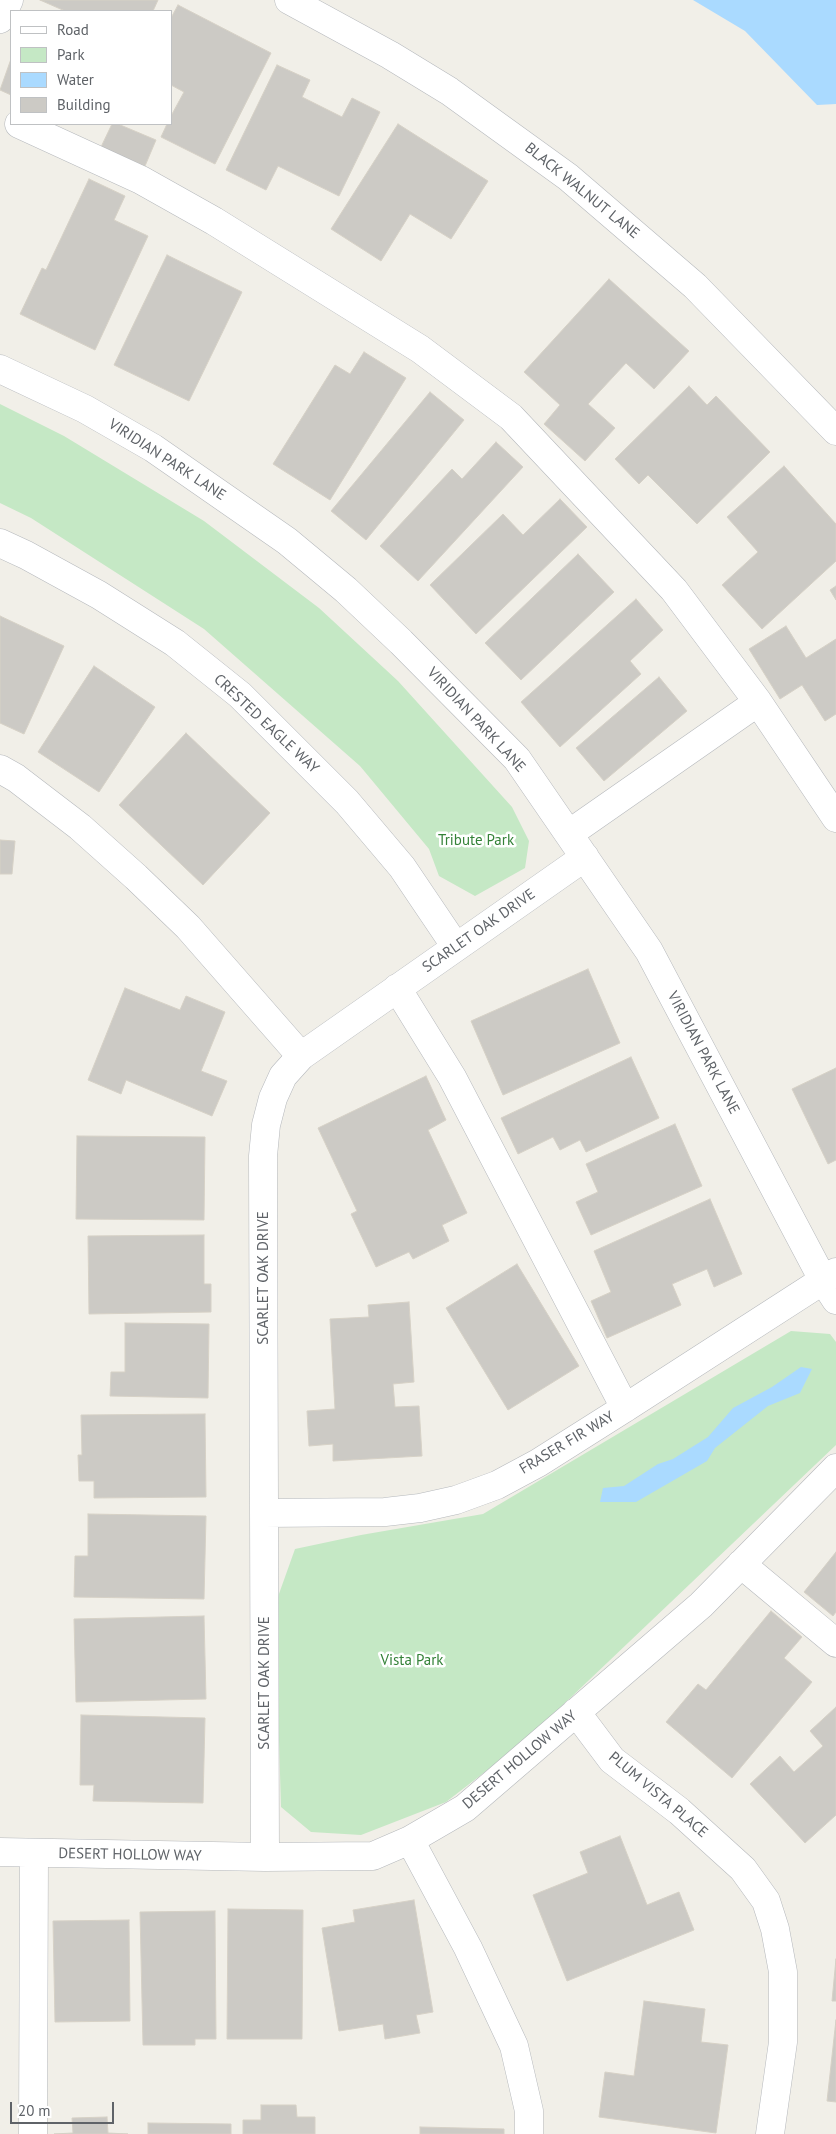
<!DOCTYPE html>
<style>
body{margin:0}
#map{position:relative;width:836px;height:2134px;overflow:hidden;background:#f1efe8;font-family:"PT Sans",sans-serif}
canvas{display:block}
.legend{position:absolute;left:10px;top:10px;width:162px;height:115px;box-sizing:border-box;background:#fff;border:1px solid #bfc1c3;margin:0;padding:6px 9px;list-style:none;font-size:15px;color:#5f6368}
.legend li{display:flex;align-items:center;gap:10px;height:25px}
.legend b{width:25px;border:1px solid #bfc1c3}
.scale{position:absolute;left:10px;top:2102px;width:104px;height:22px;box-sizing:border-box;border:2px solid #5f6368;border-top:0;padding-left:6px;font-size:15px;line-height:18px;white-space:nowrap;color:#5f6368;-webkit-text-stroke:4px #fff;paint-order:stroke}
</style>
<div id="map">
<canvas width="836" height="2134"></canvas>
<ul class="legend">
<li><b style="height:6px;background:#fff"></b>Road</li>
<li><b style="height:14px;background:#c5e8c5"></b>Park</li>
<li><b style="height:14px;background:#aadaff"></b>Water</li>
<li><b style="height:14px;background:#cccac5"></b>Building</li>
</ul>
<div class="scale">20 m</div>
</div>
<script>
const context = document.querySelector('canvas').getContext('2d');
context.lineJoin = 'round';
function fillPath(path, color) { context.fillStyle = color; context.fill(path, 'evenodd'); }
const shape = rows => new Path2D(rows.map(r => 'M' + r).join(''));
function trace(path, color, width, dash) { context.strokeStyle = color; context.lineWidth = width; context.lineCap = dash ? 'butt' : 'round'; context.setLineDash(dash || []); context.stroke(path); }
function drawText(font, color, halo, rows, align = 'center') {
  context.font = font + ' "PT Sans",sans-serif'; context.lineWidth = 5; context.setLineDash([]); context.textBaseline = 'middle'; context.strokeStyle = halo; context.fillStyle = color; for (const [text, x, y, turn = 0] of rows) {
    context.save(); context.translate(x, y); context.rotate((+turn || 0) * Math.PI / 180); context.textAlign = isNaN(turn) ? turn : align; if (halo) context.strokeText(text, 0, 0); context.fillText(text, 0, 0); context.restore();
  }
}
fillPath(shape([
 [0,404,64,436,204,521,319,608,398,681,512,807,529,841,525,868,475,896,439,876,429,849,360,766,204,629,31,518,0,503],
 [791,1331,830,1334,836,1342,836,1445,525,1741,446,1802,361,1835,311,1832,281,1807,275,1605,295,1549,361,1535,483,1514]
]), '#c5e8c5');
fillPath(shape([
 [693,0,836,0,836,104,817,105,745,31],
 [801,1367,812,1369,800,1393,768,1406,715,1448,707,1461,636,1502,600,1502,603,1488,624,1486,658,1464,673,1459,708,1437,733,1408,772,1387]
]), '#aadaff');
const building = shape([
 [40,0,158,0,153,11,65,11,40,0],
 [178,5,271,53,215,164,161,137,167,124,171,124,171,116,184,92,171,85,171,18,178,5],
 [11,59,11,95,0,90,11,59],
 [277,65,310,80,302,97,342,117,352,98,380,112,339,196,278,166,266,190,226,170,277,65],
 [112,124,118,124,156,140,145,166,101,147,112,124],
 [398,124,488,181,451,239,410,214,381,261,331,229,398,124],
 [89,179,125,196,114,220,148,236,95,350,20,314,42,268,46,270,89,179],
 [167,255,242,292,189,401,114,365,167,255],
 [609,279,689,351,654,389,626,363,588,404,615,428,585,461,544,424,560,405,524,372,609,279],
 [364,352,406,378,330,500,273,464,335,365,350,374,364,352],
 [689,386,707,405,716,396,770,452,697,524,648,475,639,484,615,459,689,386],
 [430,392,464,420,366,540,331,511,430,392],
 [496,442,523,467,418,581,380,546,452,469,462,479,496,442],
 [784,466,836,524,836,561,762,629,722,585,758,552,727,517,784,466],
 [560,499,587,527,476,634,430,585,503,514,523,535,560,499],
 [578,554,614,592,521,680,485,643,578,554],
 [836,586,836,600,830,590,836,586],
 [636,599,663,630,630,661,641,674,560,747,521,702,636,599],
 [0,616,64,646,24,734,0,723,0,616],
 [786,626,806,658,836,639,836,714,825,721,802,685,780,699,749,649,786,626],
 [94,666,155,707,99,792,38,752,94,666],
 [659,677,687,711,604,781,576,748,659,677],
 [186,733,270,813,203,885,119,805,186,733],
 [0,840,15,841,12,874,0,874,0,840],
 [588,969,620,1043,503,1095,471,1021,588,969],
 [125,988,180,1010,186,996,225,1012,201,1071,227,1081,212,1116,126,1080,121,1094,88,1080,125,988],
 [631,1057,659,1118,586,1152,580,1140,560,1150,553,1137,518,1154,501,1118,631,1057],
 [836,1068,836,1160,828,1164,792,1089,836,1068],
 [426,1076,446,1120,428,1130,467,1213,442,1225,449,1241,413,1259,409,1252,376,1267,351,1214,357,1211,318,1128,426,1076],
 [675,1124,702,1186,591,1235,576,1202,598,1192,586,1164,675,1124],
 [77,1136,205,1137,204,1220,76,1219,77,1136],
 [710,1199,742,1274,714,1287,707,1269,672,1284,681,1305,607,1338,591,1301,611,1292,594,1251,710,1199],
 [204,1235,204,1284,211,1284,211,1312,89,1314,88,1236,204,1235],
 [517,1264,579,1366,508,1410,446,1308,517,1264],
 [409,1302,414,1382,393,1384,395,1407,419,1406,422,1456,333,1461,333,1444,309,1446,307,1411,335,1409,330,1319,369,1317,368,1305,409,1302],
 [125,1323,209,1324,208,1398,110,1396,111,1372,125,1372,125,1323],
 [205,1414,206,1497,94,1498,94,1481,79,1481,78,1455,82,1455,81,1415,205,1414],
 [88,1514,206,1516,204,1599,74,1597,75,1556,88,1556,88,1514],
 [836,1552,836,1612,833,1616,804,1592,836,1552],
 [771,1611,802,1637,784,1658,812,1682,732,1778,666,1722,698,1684,706,1690,771,1611],
 [204,1616,206,1699,76,1702,74,1619,204,1616],
 [836,1707,836,1815,805,1843,750,1784,780,1756,794,1772,823,1746,810,1731,836,1707],
 [81,1715,205,1718,203,1803,93,1801,94,1785,80,1785,81,1715],
 [620,1836,647,1905,679,1892,694,1930,567,1981,533,1895,588,1873,580,1852,620,1836],
 [414,1900,433,2012,416,2015,420,2033,385,2039,383,2024,339,2031,322,1928,355,1922,353,1910,414,1900],
 [228,1909,303,1910,302,2039,227,2039,228,1909],
 [215,1911,216,2039,195,2039,195,2045,143,2045,140,1912,215,1911],
 [129,1920,130,2021,55,2022,53,1921,129,1920],
 [836,1959,836,2001,832,2001,836,1959],
 [644,2001,705,2009,701,2042,728,2045,716,2133,599,2117,605,2072,634,2076,644,2001],
 [836,2020,836,2102,827,2101,836,2020],
 [261,2105,296,2105,297,2117,315,2117,315,2134,243,2134,243,2120,261,2120,261,2105],
 [107,2117,108,2133,128,2134,54,2134,73,2133,72,2118,107,2117],
 [148,2123,231,2124,231,2134,148,2134,148,2123],
 [420,2127,504,2129,504,2134,420,2134,420,2127]
]);
fillPath(building, '#cccac5');
trace(building, '#d6d1c6', 1);
const minor = shape([
 [289,0,390,55,449,91,568,177,695,286,836,431],
 [0,19,9,0],
 [19,124,141,180,214,221,420,349,511,417,674,590,758,702,836,818],
 [0,369,85,409,153,448,287,541,346,590,401,642,517,759,649,951,823,1280,836,1300],
 [0,543,26,555,99,595,175,643,240,695,347,802,402,867,456,947],
 [0,769,16,778,80,827,136,877,188,927,301,1056],
 [570,833,758,702],
 [397,988,452,1077,625,1408],
 [264,1513,385,1512,420,1508,456,1500,497,1485,538,1463,625,1408,836,1272],
 [741,1564,836,1643],
 [576,1712,612,1760,679,1811,743,1869,766,1901,775,1929,783,1972,783,2042,770,2134],
 [410,1840,468,1948,514,2046,529,2111,529,2134],
 [0,1852,265,1857,373,1856,410,1840,465,1808,701,1605,836,1468],
 [265,1857,263,1156,266,1125,273,1098,283,1076,301,1056,585,857],
 [33,2134,34,1853]
]);
trace(minor, '#b5b8bc', 29);
trace(minor, '#fff', 28);
drawText('15px', '#5f6368', '#fff', [
 ["BLACK WALNUT LANE",582,191,39],
 ["VIRIDIAN PARK LANE",167,460,33],
 ["VIRIDIAN PARK LANE",476,720,47],
 ["CRESTED EAGLE WAY",266,724,43],
 ["SCARLET OAK DRIVE",479,931,-35],
 ["VIRIDIAN PARK LANE",703,1053,62],
 ["SCARLET OAK DRIVE",264,1278,-90],
 ["FRASER FIR WAY",567,1443,-31],
 ["SCARLET OAK DRIVE",265,1683,-90],
 ["DESERT HOLLOW WAY",520,1760,-40],
 ["PLUM VISTA PLACE",658,1795,40],
 ["DESERT HOLLOW WAY",130,1855,1]
]);
drawText('15px', '#348238', '#fff', [
 ["Tribute Park",476,841],
 ["Vista Park",412,1661]
]);
</script>
